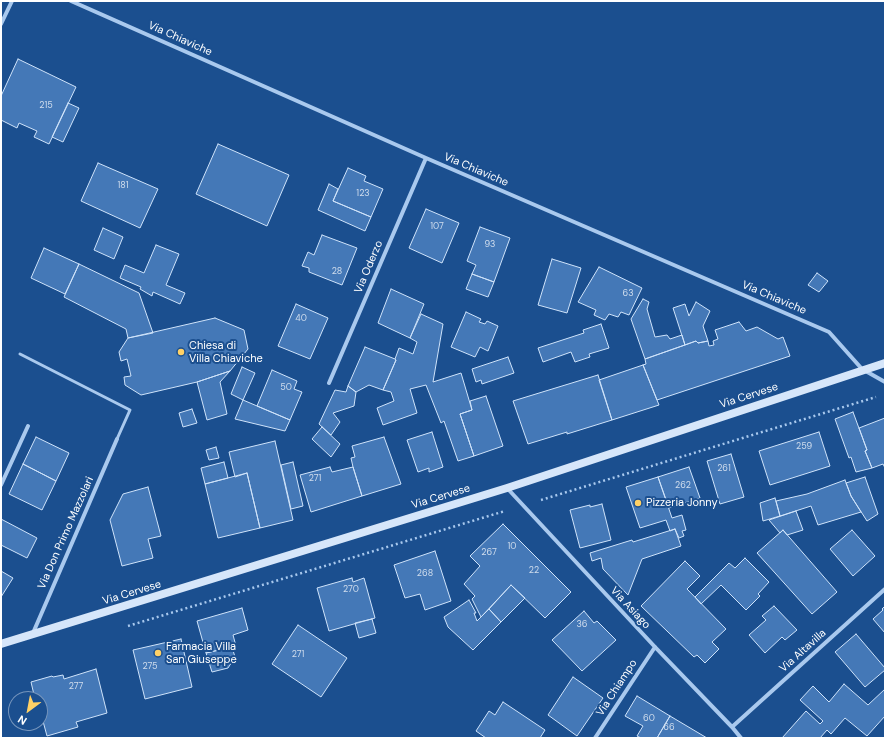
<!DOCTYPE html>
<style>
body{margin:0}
#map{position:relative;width:886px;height:739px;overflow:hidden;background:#1b4f8f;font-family:"DM Sans",sans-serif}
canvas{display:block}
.frame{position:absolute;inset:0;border:2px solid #fff;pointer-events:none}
.north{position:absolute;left:8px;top:691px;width:40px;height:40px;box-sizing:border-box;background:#1b4f8f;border:1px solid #7695bc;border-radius:50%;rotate:212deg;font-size:11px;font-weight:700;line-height:16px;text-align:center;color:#fff}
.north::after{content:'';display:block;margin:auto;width:14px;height:18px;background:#ffd166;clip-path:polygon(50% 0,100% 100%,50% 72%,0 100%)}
</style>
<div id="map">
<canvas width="886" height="739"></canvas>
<div class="frame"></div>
<div class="north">N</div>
</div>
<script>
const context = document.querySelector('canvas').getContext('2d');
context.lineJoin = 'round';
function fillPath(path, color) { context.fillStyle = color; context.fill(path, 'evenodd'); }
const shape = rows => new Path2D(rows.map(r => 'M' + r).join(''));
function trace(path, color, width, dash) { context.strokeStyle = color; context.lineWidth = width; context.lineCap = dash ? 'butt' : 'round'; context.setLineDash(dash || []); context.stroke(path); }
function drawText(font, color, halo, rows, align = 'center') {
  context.font = font + ' "DM Sans",sans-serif'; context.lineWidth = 4; context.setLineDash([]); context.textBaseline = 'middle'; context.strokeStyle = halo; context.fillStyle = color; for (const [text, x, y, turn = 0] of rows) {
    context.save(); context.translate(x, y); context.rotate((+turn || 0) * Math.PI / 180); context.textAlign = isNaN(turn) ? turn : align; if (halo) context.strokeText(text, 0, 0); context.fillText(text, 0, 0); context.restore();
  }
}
const building = shape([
 [18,59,76,87,49,144,34,137,37,131,19,123,17,128,1,120,1,96,18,59],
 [68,103,79,108,63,142,52,137,68,103],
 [218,144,289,175,267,226,196,194,218,144],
 [98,163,158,189,140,228,81,201,98,163],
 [348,168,366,176,364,181,383,189,371,217,333,201,348,168],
 [329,184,338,189,333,201,371,217,365,231,318,210,329,184],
 [426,209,459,223,442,263,409,248,426,209],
 [480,227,510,238,494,282,472,274,476,265,467,261,480,227],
 [103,228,123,237,114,259,94,250,103,228],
 [322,235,357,248,342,285,309,272,309,268,302,266,308,252,314,255,322,235],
 [156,245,179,254,166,285,185,293,180,304,153,292,152,296,140,289,141,287,120,278,125,265,144,273,156,245],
 [44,248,79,264,65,294,31,278,44,248],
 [552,259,581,268,567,313,538,305,552,259],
 [79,264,139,293,153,333,128,338,126,329,64,297,79,264],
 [599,267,642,288,629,315,621,312,618,317,609,314,605,320,594,315,596,310,578,302,599,267],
 [817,273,828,281,819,292,808,285,817,273],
 [472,274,494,282,488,297,466,289,472,274],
 [391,289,424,304,410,338,378,323,391,289],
 [643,299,649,302,647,309,655,337,667,335,670,339,682,335,685,345,645,359,631,319,643,299],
 [696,302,710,311,703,326,708,341,698,343,696,341,685,345,673,308,685,304,689,316,696,302],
 [296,304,328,318,310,359,278,346,296,304],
 [466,312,481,319,479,322,485,324,487,321,498,326,488,351,480,347,475,357,451,347,466,312],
 [421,314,443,324,433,382,461,373,472,410,460,414,474,456,458,461,444,421,441,423,426,385,410,389,417,413,383,425,377,408,394,401,391,392,383,390,396,360,395,359,399,348,413,354,417,342,410,338,421,314],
 [215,318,244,330,248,349,230,371,197,382,141,395,125,385,124,377,131,376,127,359,121,361,119,352,128,338,215,318],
 [739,322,746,331,757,327,778,339,783,337,790,356,657,400,643,365,646,364,645,359,696,341,698,343,708,341,709,346,714,345,713,341,718,339,715,330,739,322],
 [601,324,609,348,589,354,590,357,575,362,571,352,543,362,538,348,584,333,583,330,601,324],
 [365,347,395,359,396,360,383,390,369,385,356,392,348,386,365,347],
 [508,357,514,373,482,384,481,380,476,382,472,369,508,357],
 [643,365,659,405,612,420,599,380,643,365],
 [242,367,255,373,243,400,231,394,242,367],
 [272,370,297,381,294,389,302,392,290,420,257,406,272,370],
 [230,371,220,382,227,414,207,420,197,382,230,371],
 [598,375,612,420,567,434,567,432,528,444,513,401,598,375],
 [348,386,356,392,354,406,333,413,340,422,331,435,319,424,335,390,346,392,348,386],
 [486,396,503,446,474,456,460,414,472,410,470,401,486,396],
 [243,400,290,420,285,431,235,419,243,400],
 [192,409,197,423,183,427,179,413,192,409],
 [853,412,867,450,865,451,872,468,856,472,851,457,849,458,835,419,853,412],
 [885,418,885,468,883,464,872,468,865,451,867,450,859,428,885,418],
 [322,427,340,444,331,457,312,439,322,427],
 [432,432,443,467,429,472,429,468,418,472,407,440,432,432],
 [819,432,830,466,770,485,759,451,819,432],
 [36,437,69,453,56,481,23,464,36,437],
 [384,437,401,484,362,496,353,467,351,458,355,457,352,446,384,437],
 [275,441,293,520,260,528,247,473,235,477,229,452,275,441],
 [216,447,219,458,209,460,206,450,216,447],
 [731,454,744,497,720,504,707,461,731,454],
 [224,462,228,478,205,484,201,468,224,462],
 [293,462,303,506,291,509,281,465,293,462],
 [23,464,56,481,42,510,9,494,23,464],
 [330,467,332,472,353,467,362,496,311,512,300,475,330,467],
 [689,467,700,498,669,508,658,477,689,467],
 [247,473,260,528,218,538,205,484,247,473],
 [658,477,672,518,682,515,686,530,682,531,684,536,679,538,675,529,670,531,666,520,640,528,626,487,658,477],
 [865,477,878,514,867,521,851,496,846,483,865,477],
 [845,480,851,496,861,512,818,525,811,506,780,516,776,501,807,494,845,480],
 [148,487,161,536,148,539,153,558,122,566,110,520,123,494,148,487],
 [775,498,780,516,763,521,760,503,775,498],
 [602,504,611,540,580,548,570,510,590,505,590,507,602,504],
 [796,511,803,530,787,535,783,530,780,533,769,520,796,511],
 [1,519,37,538,27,558,1,545,1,519],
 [503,524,571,592,545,618,511,585,481,617,472,599,475,596,464,584,480,566,470,556,503,524],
 [675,529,681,546,642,559,628,595,603,569,601,558,592,561,590,553,632,540,633,542,675,529],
 [783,530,837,592,812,614,757,553,783,530],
 [852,530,875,556,853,576,830,549,852,530],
 [435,551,451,601,425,610,420,594,405,598,394,565,435,551],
 [745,558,769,582,758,594,760,596,746,610,721,585,701,604,695,597,729,563,735,568,745,558],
 [685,561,700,576,687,589,726,629,712,642,719,649,705,663,697,655,694,657,641,606,685,561],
 [1,571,13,578,1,597,1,571],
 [352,578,353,582,364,578,375,618,329,631,317,588,352,578],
 [511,585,525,598,501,622,489,609,511,585],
 [469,600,476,613,474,613,477,621,489,609,501,622,473,650,448,627,444,617,469,600],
 [774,606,797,630,785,640,782,637,765,653,749,635,766,620,762,616,774,606],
 [885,606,885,633,873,619,883,610,882,609,885,606],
 [242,608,248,630,233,635,236,646,206,653,197,621,242,608],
 [584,611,594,623,597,621,616,640,582,671,552,640,584,611],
 [372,619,376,633,359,638,355,623,372,619],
 [298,625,347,658,321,697,272,664,298,625],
 [856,634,885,668,885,670,865,687,835,652,856,634],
 [181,639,192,687,145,699,133,650,181,639],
 [232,647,235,657,228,668,212,672,206,653,232,647],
 [96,669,107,713,76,722,78,727,47,736,40,710,40,699,35,699,31,682,52,676,53,677,63,675,64,679,96,669],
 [573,677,603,698,577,736,548,715,573,677],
 [844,684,868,705,885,689,885,716,867,736,845,718,831,734,827,730,820,738,782,738,806,711,820,724,823,721,800,700,813,686,829,702,844,684],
 [637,696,670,716,657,738,641,738,637,736,643,726,625,716,637,696],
 [503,702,545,730,540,738,486,738,476,731,489,711,495,715,503,702],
 [670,716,707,738,657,738,670,716]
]);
fillPath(building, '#4478b7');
trace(building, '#cfe3fa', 1);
trace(shape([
 [541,500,876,397],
 [128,626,505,511]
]), '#a9c9ee', 2.5, [2, 3]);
trace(shape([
 [20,354,130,410,117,439]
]), '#a9c9ee', 3);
trace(shape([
 [71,1,426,158,829,332,862,369,885,382],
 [1,24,12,1],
 [329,383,426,158],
 [1,485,28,426],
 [507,488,655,647,732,727,741,738],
 [33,633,117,439],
 [732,727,885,589],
 [595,738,655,647]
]), '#a9c9ee', 4);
trace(shape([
 [1,644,507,488,885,363]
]), '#d6e6fa', 8);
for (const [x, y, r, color] of [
 [181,352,4,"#ffd166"],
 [638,503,4,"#ffd166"],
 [158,653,4,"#ffd166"]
]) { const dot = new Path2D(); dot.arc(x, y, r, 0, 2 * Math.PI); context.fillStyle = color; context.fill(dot); trace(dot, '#1b4f8f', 1.5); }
drawText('9px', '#d0dded', null, [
 ["215",46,106],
 ["181",123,186],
 ["123",363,194],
 ["107",437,227],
 ["93",490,245],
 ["28",337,272],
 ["63",628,294],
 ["40",301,319],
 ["50",286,388],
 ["259",804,447],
 ["261",724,469],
 ["271",315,479],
 ["262",683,486],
 ["10",512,547],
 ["267",489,553],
 ["22",534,571],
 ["268",425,574],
 ["270",351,590],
 ["36",582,625],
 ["271",298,655],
 ["275",150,667],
 ["277",76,687],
 ["60",649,719],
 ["66",669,728]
]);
drawText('11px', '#fff', '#1b4f8f', [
 ["Via Chiaviche",180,39,24],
 ["Via Chiaviche",476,170,23],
 ["Via Oderzo",369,267,-67],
 ["Via Chiaviche",774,298,23],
 ["Via Cervese",749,396,-18],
 ["Via Cervese",441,497,-17],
 ["Via Don Primo Mazzolari",66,533,-66],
 ["Via Cervese",132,593,-17],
 ["Via Asiago",630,608,47],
 ["Via Altavilla",803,651,-42],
 ["Via Chiampo",617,688,-57]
]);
drawText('11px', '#fff', '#1b4f8f', [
 ["Chiesa di",189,346],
 ["Villa Chiaviche",189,359],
 ["Pizzeria Jonny",646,503],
 ["Farmacia Villa",166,647],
 ["San Giuseppe",166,660]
], 'left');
</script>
